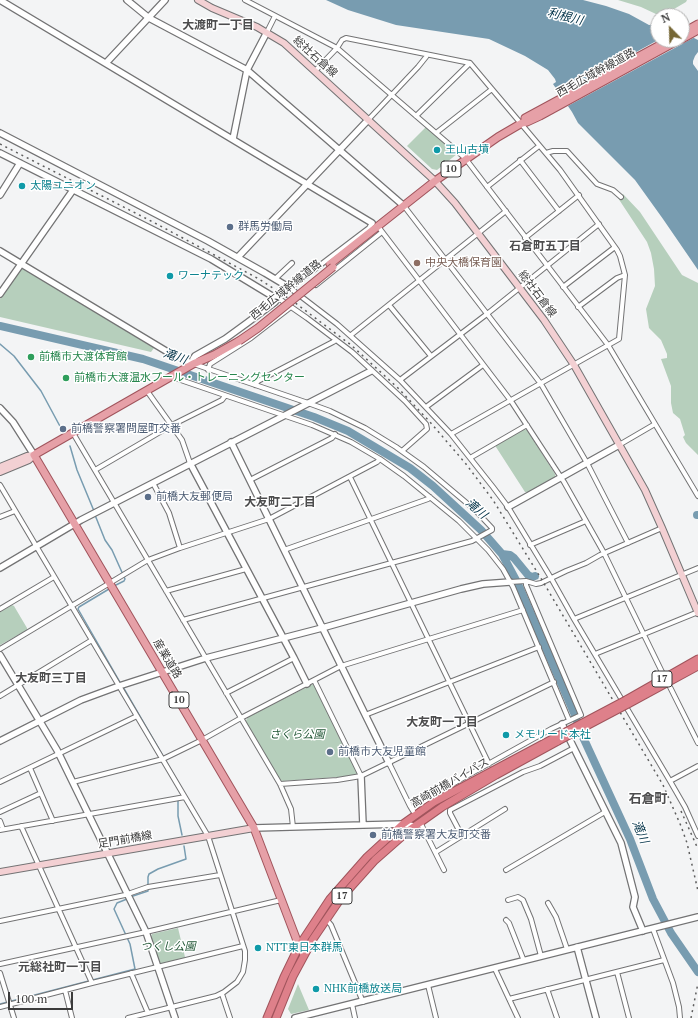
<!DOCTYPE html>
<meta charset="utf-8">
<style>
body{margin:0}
#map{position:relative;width:698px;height:1018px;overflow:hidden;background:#f3f4f5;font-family:"PT Serif",serif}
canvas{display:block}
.north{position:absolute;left:650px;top:8px;width:40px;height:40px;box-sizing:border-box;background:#fff;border:1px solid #b1b1b1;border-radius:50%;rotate:337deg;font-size:11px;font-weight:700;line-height:16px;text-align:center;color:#3b3b3b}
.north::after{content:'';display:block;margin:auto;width:14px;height:18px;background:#756634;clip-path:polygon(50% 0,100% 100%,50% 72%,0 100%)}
.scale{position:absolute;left:8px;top:992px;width:65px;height:18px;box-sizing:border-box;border:2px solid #3b3b3b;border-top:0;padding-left:5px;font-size:12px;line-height:14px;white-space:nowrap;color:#3b3b3b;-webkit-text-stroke:3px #fff;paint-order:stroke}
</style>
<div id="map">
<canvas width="698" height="1018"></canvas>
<div class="north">N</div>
<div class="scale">100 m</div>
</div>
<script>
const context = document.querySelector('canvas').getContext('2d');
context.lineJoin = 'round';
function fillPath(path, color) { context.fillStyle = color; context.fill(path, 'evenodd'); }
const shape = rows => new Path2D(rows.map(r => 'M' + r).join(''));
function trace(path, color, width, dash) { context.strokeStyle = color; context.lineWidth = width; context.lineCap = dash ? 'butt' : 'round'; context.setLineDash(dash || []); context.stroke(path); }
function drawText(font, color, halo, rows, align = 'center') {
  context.font = font + ' "PT Serif","Noto Sans JP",serif'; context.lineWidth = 3; context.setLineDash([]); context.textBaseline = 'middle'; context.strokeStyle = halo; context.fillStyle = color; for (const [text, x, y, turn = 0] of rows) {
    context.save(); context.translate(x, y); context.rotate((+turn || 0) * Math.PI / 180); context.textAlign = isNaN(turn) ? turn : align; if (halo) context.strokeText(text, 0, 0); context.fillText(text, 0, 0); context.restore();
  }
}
fillPath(shape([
 [618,0,687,0,686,2,674,9,664,13,656,14,641,7],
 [426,127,457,154,437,170,432,169,407,146],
 [623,194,640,212,682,275,698,283,698,455,686,443,683,437,685,435,680,419,673,413,671,403,671,386,661,359,667,358,667,354,661,340,649,328,646,309,655,286,654,269,651,253,647,242,618,198],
 [21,269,23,269,154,348,151,352,0,317,0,299],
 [524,429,527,430,555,474,555,477,528,492,525,492,496,447,496,445],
 [12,605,14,606,27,628,27,630,0,645,0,612],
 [313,684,316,686,358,773,357,775,352,776,283,781,280,780,245,722,248,717],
 [178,928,185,957,184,960,162,965,159,963,151,937,152,934],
 [298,984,309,1010,291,1014,288,1009]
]), '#b6cfbc');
fillPath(shape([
 [326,0,583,0,606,6,629,14,649,25,658,24,658,40,682,40,682,32,698,40,698,52,695,56,693,61,693,64,698,71,698,270,663,219,635,180,578,123,572,112,553,84,556,82,555,79,548,70,525,56,489,39,396,25,348,10]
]), '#789cb0');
fillPath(shape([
 [682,30,695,37,566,107,558,95,658,40,682,40]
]), '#f3f4f5');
trace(shape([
 [0,344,14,356,41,391,62,430],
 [70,446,77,470,94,511],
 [95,515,105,540,112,550,125,579,124,581,114,586],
 [109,589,79,607,78,609,121,684],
 [123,687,182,789],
 [178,800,178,816,182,835],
 [130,897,148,891,148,877,149,874,158,869,186,859,184,846],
 [0,1004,135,969,130,944,114,909,117,903,127,899]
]), '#789cb0', 1.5);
trace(shape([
 [0,326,143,359,314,417,348,431,410,468,433,486,481,530,502,554,518,584,574,713,582,735,630,839,653,899,671,933,698,972],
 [697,515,698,515],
 [502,554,510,555,514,558,528,575,532,577,535,576]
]), '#789cb0', 8);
const minor = shape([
 [245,0,337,48,465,158,608,345,698,496],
 [267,32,275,16],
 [315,71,337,48,342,40,346,38,470,63,560,170,617,250,620,256,625,275,619,339,451,434],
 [416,116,470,63],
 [368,120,418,67,426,57,427,55],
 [436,133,492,89],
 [546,153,553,151,567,151,597,184,613,190,621,197],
 [520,160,559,211],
 [487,187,539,146],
 [404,206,541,384,587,463,628,543],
 [372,223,369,228,361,234,290,288,337,324,400,380,451,434,493,487,508,507,551,578,574,619,670,781,685,807,698,836],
 [380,229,511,401,564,482,604,553,663,674],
 [525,238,579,195],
 [275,279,292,263],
 [316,285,382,232],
 [563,287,615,247],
 [277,299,281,300,307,318,352,352,405,401,426,424,427,429,402,451],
 [389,305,431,356],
 [578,307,617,278,625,275],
 [351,335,506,211],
 [208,370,210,364,251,338,291,307],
 [172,377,312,425,351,442,380,459,404,476,459,521,488,550,503,569,513,587,569,720],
 [400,380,487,314,599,224],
 [255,385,258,381,333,342,336,340],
 [147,391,182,440,190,463],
 [426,407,483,365],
 [73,433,280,784,291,809,293,827],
 [619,445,655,424],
 [470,458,527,425],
 [95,470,172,425,222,400,225,396],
 [350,477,489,764],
 [250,480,332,438,335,434],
 [153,483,169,513,180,548],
 [0,485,208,836,245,951,245,960,243,972,237,982,224,992,216,996,128,1018],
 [0,517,15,511],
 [530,545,586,521],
 [284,550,428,499,430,497],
 [510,582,526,581,536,584,541,583,566,571,586,563,600,555,662,528],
 [166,591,246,569],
 [0,609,54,577],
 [574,619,698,568],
 [183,620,472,541,492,530,492,528,475,510,424,467,396,447,365,428,330,411,308,403,194,364],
 [0,649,148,560,180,548,269,519,377,462,380,459],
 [595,654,698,612],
 [314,680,361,776],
 [670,687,698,743],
 [226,693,294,658],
 [0,696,92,640],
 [365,715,539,647],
 [389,763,410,806,413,811],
 [30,768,53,821],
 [670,781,698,766],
 [0,782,137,716],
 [73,782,163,759,202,740,241,718,341,666,523,610],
 [280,784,337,780,361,776,554,682],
 [412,809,432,796,463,778,551,729,581,715,526,585,526,581],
 [0,812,41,793],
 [0,821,3,829],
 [420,822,444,870],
 [21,826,92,983],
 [0,830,185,797],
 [462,836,450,813,450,810,523,772,540,766,574,748],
 [436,852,505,809],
 [506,870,605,812],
 [508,900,518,897,523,900,531,919,541,956],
 [548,903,556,917,567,949],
 [326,919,331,925,363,1002],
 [506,920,509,923,524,961],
 [0,921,125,895,148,887,220,875],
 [653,929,673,983,679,1007,680,1018],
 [0,964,146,932,281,900],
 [495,969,518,1018],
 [617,972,629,1018],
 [0,973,14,1018],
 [131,973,148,1013],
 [428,985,436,1018],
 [547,989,557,1018],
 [65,990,72,1018],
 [222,994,230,1018],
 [509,999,664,960],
 [352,1004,355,1018],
 [0,1007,92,983,243,946]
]);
const tertiary = shape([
 [0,0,372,223],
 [127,0,149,18,247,70,404,206],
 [106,63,165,0],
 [0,133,208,241,265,273,290,288],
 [233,139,247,70,267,32],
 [0,153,211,259,277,299,275,302,247,323,225,339,195,356,193,359,193,364,166,351,0,251],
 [0,195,20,163],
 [238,257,368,120],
 [0,294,73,190],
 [0,408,13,422,34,455],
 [231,442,389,763],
 [190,463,294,658,307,684],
 [508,507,619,445],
 [0,568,81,520,371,371],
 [0,655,57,750,146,932,175,1018],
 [562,724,621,843,635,897,633,907,643,931],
 [0,741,81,700,119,686,206,658,322,628,461,589,483,584,510,582],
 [361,776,363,825],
 [254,828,363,825,403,824,414,826],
 [577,947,596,1018],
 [295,1018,698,917]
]);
const secondary = shape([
 [198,0,212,8,257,27,284,43,435,181,455,203,544,320,574,365,645,490,662,528,698,613],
 [0,467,27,456,34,455],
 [0,472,29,460,34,455],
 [0,872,254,828]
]);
const primary = shape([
 [682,33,698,24],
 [682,39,698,30],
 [525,118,669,40],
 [330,264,435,181,498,137,522,123,527,122,540,116,679,40],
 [239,341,214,355,193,364,34,455,254,828,299,946,304,954]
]);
const trunk = shape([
 [626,700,698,659],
 [628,704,698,666],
 [267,1018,284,977,299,946,330,899,367,857,403,824,434,802,556,737],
 [276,1018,293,976,313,939,341,898,375,860,408,831,442,807,496,775,558,741]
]);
trace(minor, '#737374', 6);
trace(tertiary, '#737374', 8);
trace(secondary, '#737374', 8);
trace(primary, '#a0545c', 9);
trace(trunk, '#a0545c', 9);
trace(minor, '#fff', 4);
trace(tertiary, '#fff', 5.5);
trace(secondary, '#f3d0d3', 6);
trace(primary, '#e6a0a7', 7);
trace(trunk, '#de808a', 7);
trace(shape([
 [0,144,153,222,259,279,294,302,351,345,398,388,430,422,466,464,493,500,542,580,663,785,681,826,687,843,698,891],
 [681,811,698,849],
 [691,1018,698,983]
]), '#5e5e5e', 1.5, [2, 4]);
const primaryBridge = shape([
 [239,341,258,328,333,267]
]);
const trunkBridge = shape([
 [556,737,626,700],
 [558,741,628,704]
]);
trace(primaryBridge, '#a0545c', 9, []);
trace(trunkBridge, '#a0545c', 9, []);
trace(primaryBridge, '#e6a0a7', 7);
trace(trunkBridge, '#de808a', 7);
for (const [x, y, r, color] of [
 [437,150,4,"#0f9aa8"],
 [22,186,4,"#0f9aa8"],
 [230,227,4,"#5c6f8a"],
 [417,263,4,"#8d6e63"],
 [170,276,4,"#0f9aa8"],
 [31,357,4,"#2e9e5b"],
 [66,378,4,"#2e9e5b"],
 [63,429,4,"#5c6f8a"],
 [148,497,4,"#5c6f8a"],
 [506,735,4,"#0f9aa8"],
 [330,752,4,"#5c6f8a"],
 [373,835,4,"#5c6f8a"],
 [258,948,4,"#0f9aa8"],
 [316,989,4,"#0f9aa8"]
]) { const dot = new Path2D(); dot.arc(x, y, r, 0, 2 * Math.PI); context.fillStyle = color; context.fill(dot); trace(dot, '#fff', 1.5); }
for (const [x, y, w] of [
 [451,169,20],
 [662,679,20],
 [179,700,20],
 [342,896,20]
]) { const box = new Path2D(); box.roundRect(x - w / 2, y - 8, w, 16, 3); context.fillStyle = '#fff'; context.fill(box); trace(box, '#3b3b3b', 1); }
drawText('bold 10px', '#3b3b3b', null, [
 ["10",451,169],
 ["17",662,679],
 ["10",179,700],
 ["17",342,896]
]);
drawText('11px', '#3b3b3b', '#fff', [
 ["総社石倉線",315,57,42],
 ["西毛広域幹線道路",596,73,-29],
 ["西毛広域幹線道路",286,290,-39],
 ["総社石倉線",537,294,53],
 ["産業道路",167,659,59],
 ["高崎前橋バイパス",450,783,-30],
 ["足門前橋線",125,840,-10]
]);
drawText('11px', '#0d838f', '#fff', [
 ["王山古墳",445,150],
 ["太陽ユニオン",30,186],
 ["ワーナテック",178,276],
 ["メモリード本社",514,735],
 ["NTT東日本群馬",266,948],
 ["NHK前橋放送局",324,989]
], 'left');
drawText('11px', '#4e5e75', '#fff', [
 ["群馬労働局",238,227],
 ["前橋警察署問屋町交番",71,429],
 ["前橋大友郵便局",156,497],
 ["前橋市大友児童館",338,752],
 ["前橋警察署大友町交番",381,835]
], 'left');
drawText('11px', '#785e54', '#fff', [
 ["中央大橋保育園",425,263]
], 'left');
drawText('11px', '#27864d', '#fff', [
 ["前橋市大渡体育館",39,357],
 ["前橋市大渡温水プール・トレーニングセンター",74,378]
], 'left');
drawText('italic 11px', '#205635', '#fff', [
 ["さくら公園",297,735],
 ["つくし公園",168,947]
]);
drawText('italic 12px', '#003147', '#fff', [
 ["利根川",565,17,14],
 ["滝川",175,357,19],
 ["滝川",476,509,41],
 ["滝川",640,832,67]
]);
drawText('bold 12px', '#4d4d4e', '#fff', [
 ["大渡町一丁目",218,26],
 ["石倉町五丁目",545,247],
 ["大友町二丁目",280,503],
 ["大友町三丁目",51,679],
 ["大友町一丁目",442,723],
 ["元総社町一丁目",60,968]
]);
drawText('bold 13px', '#4d4d4e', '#fff', [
 ["石倉町",648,799]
]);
</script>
